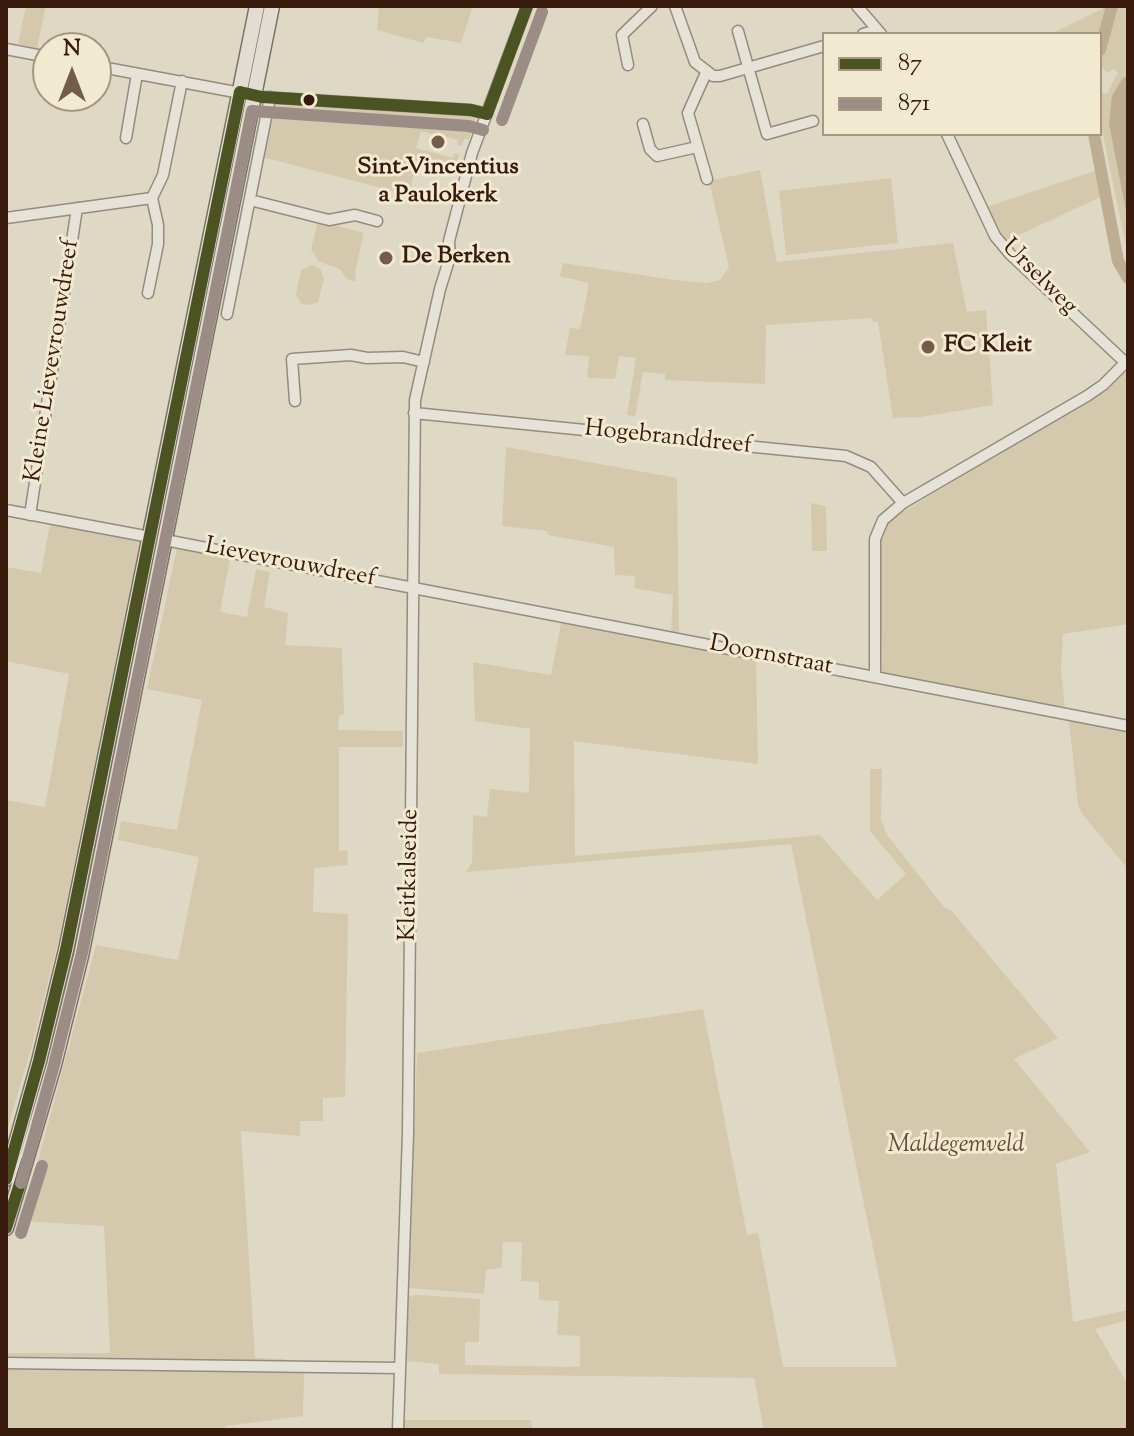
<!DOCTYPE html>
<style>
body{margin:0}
#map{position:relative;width:1134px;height:1436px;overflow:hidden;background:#dfd8c4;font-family:"Sorts Mill Goudy",serif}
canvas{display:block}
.frame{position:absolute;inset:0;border:8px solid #371a0c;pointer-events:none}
.legend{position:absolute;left:822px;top:32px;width:280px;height:104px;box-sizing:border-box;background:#f2e9d1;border:2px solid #a79682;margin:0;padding:10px 14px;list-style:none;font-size:24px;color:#371a0c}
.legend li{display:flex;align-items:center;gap:16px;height:40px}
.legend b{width:40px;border:2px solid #a79682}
.north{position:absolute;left:32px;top:32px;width:80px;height:80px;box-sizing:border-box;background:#f2e9d1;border:2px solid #a79682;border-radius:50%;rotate:0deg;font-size:22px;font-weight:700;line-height:32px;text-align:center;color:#371a0c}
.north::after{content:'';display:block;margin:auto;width:28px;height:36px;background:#725c4c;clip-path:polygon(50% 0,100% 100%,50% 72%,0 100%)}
</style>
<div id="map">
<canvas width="1134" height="1436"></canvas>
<div class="frame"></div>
<ul class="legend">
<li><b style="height:10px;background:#4a5321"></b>87</li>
<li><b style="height:10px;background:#9b8c86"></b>871</li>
</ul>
<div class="north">N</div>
</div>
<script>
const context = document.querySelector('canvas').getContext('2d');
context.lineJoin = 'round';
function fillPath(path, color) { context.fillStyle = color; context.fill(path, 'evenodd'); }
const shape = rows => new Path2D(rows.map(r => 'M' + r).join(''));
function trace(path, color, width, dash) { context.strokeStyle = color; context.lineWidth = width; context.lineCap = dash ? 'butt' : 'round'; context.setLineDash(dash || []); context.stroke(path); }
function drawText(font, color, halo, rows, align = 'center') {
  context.font = font + ' "Sorts Mill Goudy",serif'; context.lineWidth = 6; context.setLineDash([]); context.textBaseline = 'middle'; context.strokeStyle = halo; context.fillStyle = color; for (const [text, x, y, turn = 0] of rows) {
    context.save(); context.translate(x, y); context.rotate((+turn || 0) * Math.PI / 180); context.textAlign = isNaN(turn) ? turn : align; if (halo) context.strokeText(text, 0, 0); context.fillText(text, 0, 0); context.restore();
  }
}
fillPath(shape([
 [26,6,46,6,37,48,18,44],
 [379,6,473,6,461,43,427,37,423,43,377,30],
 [1108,6,1128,6,1128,75,1122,79,1109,124,1128,222,1128,255,1100,121,1100,93,1107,94,1118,72,1114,69,1106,73,1103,68,1100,69,1100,34,1051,34],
 [271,105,472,116,476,120,469,139,464,139,462,146,457,144,458,140,421,131,416,148,453,158,455,153,459,154,457,163,460,166,459,171,417,160,409,195,262,157],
 [1088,134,1099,134,1111,192,1004,242,986,207,1098,170],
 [760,170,777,262,953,243,967,312,986,310,993,405,920,417,893,418,878,322,873,322,872,318,766,325,765,384,665,380,665,374,643,372,635,416,627,415,636,358,619,356,615,379,587,378,589,356,565,355,570,328,580,329,589,283,560,276,563,263,674,280,707,283,720,280,729,267,709,181],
 [891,178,898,243,786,255,779,191],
 [318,221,364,233,355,272,356,282,347,279,340,269,318,261,311,249],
 [312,265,321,270,324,279,318,302,309,305,302,304,296,295,301,270],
 [1124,369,1128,373,1128,624,1063,634,1061,669,1065,709,882,674,879,544,879,537,888,521,1107,389],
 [506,447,677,478,679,634,671,633,673,595,634,588,635,576,615,575,614,547,548,535,547,531,502,526],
 [811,503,826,506,827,551,812,551],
 [50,524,140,541,58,943,31,1049,6,1134,6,800,45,807,69,674,6,661,6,567,41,573],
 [177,548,230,559,220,612,247,617,256,569,270,572,264,607,288,613,285,645,342,648,344,714,339,716,338,730,403,731,403,747,339,747,339,851,347,850,348,865,314,868,313,912,348,914,345,1097,323,1098,323,1121,300,1121,300,1136,241,1131,255,1358,285,1359,286,1373,304,1372,303,1416,226,1426,225,1430,6,1430,6,1353,110,1353,104,1226,22,1221,96,945,178,960,199,857,118,840,121,821,177,830,202,700,147,689],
 [561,623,756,659,758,764,574,741,575,856,820,835,877,900,906,874,870,831,870,769,882,769,881,819,887,835,944,907,951,910,1058,1038,1014,1059,1090,1152,1056,1164,1073,1322,1128,1310,1128,1320,1095,1329,1128,1385,1128,1430,764,1430,754,1378,439,1374,439,1364,406,1361,409,1296,417,1295,480,1299,479,1342,465,1342,465,1365,580,1367,580,1336,557,1335,559,1301,539,1300,539,1282,521,1281,522,1242,503,1242,502,1268,486,1270,484,1294,409,1288,417,1053,703,1009,747,1235,758,1233,783,1367,897,1367,791,844,466,872,472,863,473,815,487,817,490,789,529,793,530,729,475,721,473,662,551,675],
 [1069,721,1128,732,1128,869,1083,815,1078,805],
 [404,1420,531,1420,533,1430,404,1430]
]), '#d5c9ad');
fillPath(shape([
 [1128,75,1128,222,1109,124,1112,96,1122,79]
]), '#bdad93');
trace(shape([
 [1100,50,1112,6],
 [1094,134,1118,261,1128,278]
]), '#bdad93', 12);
const minor = shape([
 [675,6,695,62,713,76,720,76,824,46],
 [857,6,881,34],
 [738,31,767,134,813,121],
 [863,34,877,30],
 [6,49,48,57],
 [628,65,622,35,652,6],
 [96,66,262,97,471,110,487,114],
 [706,73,688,113,707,179],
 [643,124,650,149,657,156,697,147],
 [947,134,995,236,1010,254,1128,365],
 [126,138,137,74],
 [250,200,329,220,355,215,377,221],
 [6,218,152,198],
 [148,293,158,244,158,225,152,198,163,175,182,81],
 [227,314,270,97],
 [295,401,292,359,351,355,367,358,403,357,424,362],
 [414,413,846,456,871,467,903,503],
 [6,510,150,537],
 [30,515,77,208],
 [165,540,1128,726],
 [875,677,875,539,883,520,903,503,1087,396,1103,385,1125,363],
 [6,1363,399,1368],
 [398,1430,408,1133,415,400,440,289,450,257,449,241,472,153,527,6]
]);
const highway = shape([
 [6,1179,39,1061,66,950,257,6],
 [6,1228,54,1065,81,956,272,6]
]);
trace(minor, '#938c7f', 13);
trace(highway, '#7b7266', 17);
trace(minor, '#e6e2d8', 10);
trace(highway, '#e2ddd2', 14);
trace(shape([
 [487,114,527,6],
 [6,1179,39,1061,66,950,240,92,262,97,471,110,487,114],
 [6,1228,27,1161]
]), '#4a5321', 12);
trace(shape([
 [502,120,542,12],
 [21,1183,54,1065,82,953,252,111,469,126,483,130],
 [21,1233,42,1166]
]), '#9b8c86', 12);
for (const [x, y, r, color] of [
 [309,100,7,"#371a0c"],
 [438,142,8,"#725c4c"],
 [386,258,8,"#725c4c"],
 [928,347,8,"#725c4c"]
]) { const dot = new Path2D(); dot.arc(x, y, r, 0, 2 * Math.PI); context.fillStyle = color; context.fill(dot); trace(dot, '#f2e9d1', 3); }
drawText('bold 24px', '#371a0c', '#f2e9d1', [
 ["Sint-Vincentius",438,169,"center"],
 ["a Paulokerk",438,197,"center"],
 ["De Berken",402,258],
 ["FC Kleit",944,347]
], 'left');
drawText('24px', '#371a0c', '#f2e9d1', [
 ["Urselweg",1038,278,45],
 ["Kleine Lievevrouwdreef",54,361,-81],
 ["Hogebranddreef",668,439,6],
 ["Lievevrouwdreef",290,564,11],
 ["Doornstraat",771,657,11],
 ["Kleitkalseide",411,875,-89]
]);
drawText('italic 24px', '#644b37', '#f2e9d1', [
 ["Maldegemveld",956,1147]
]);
</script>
